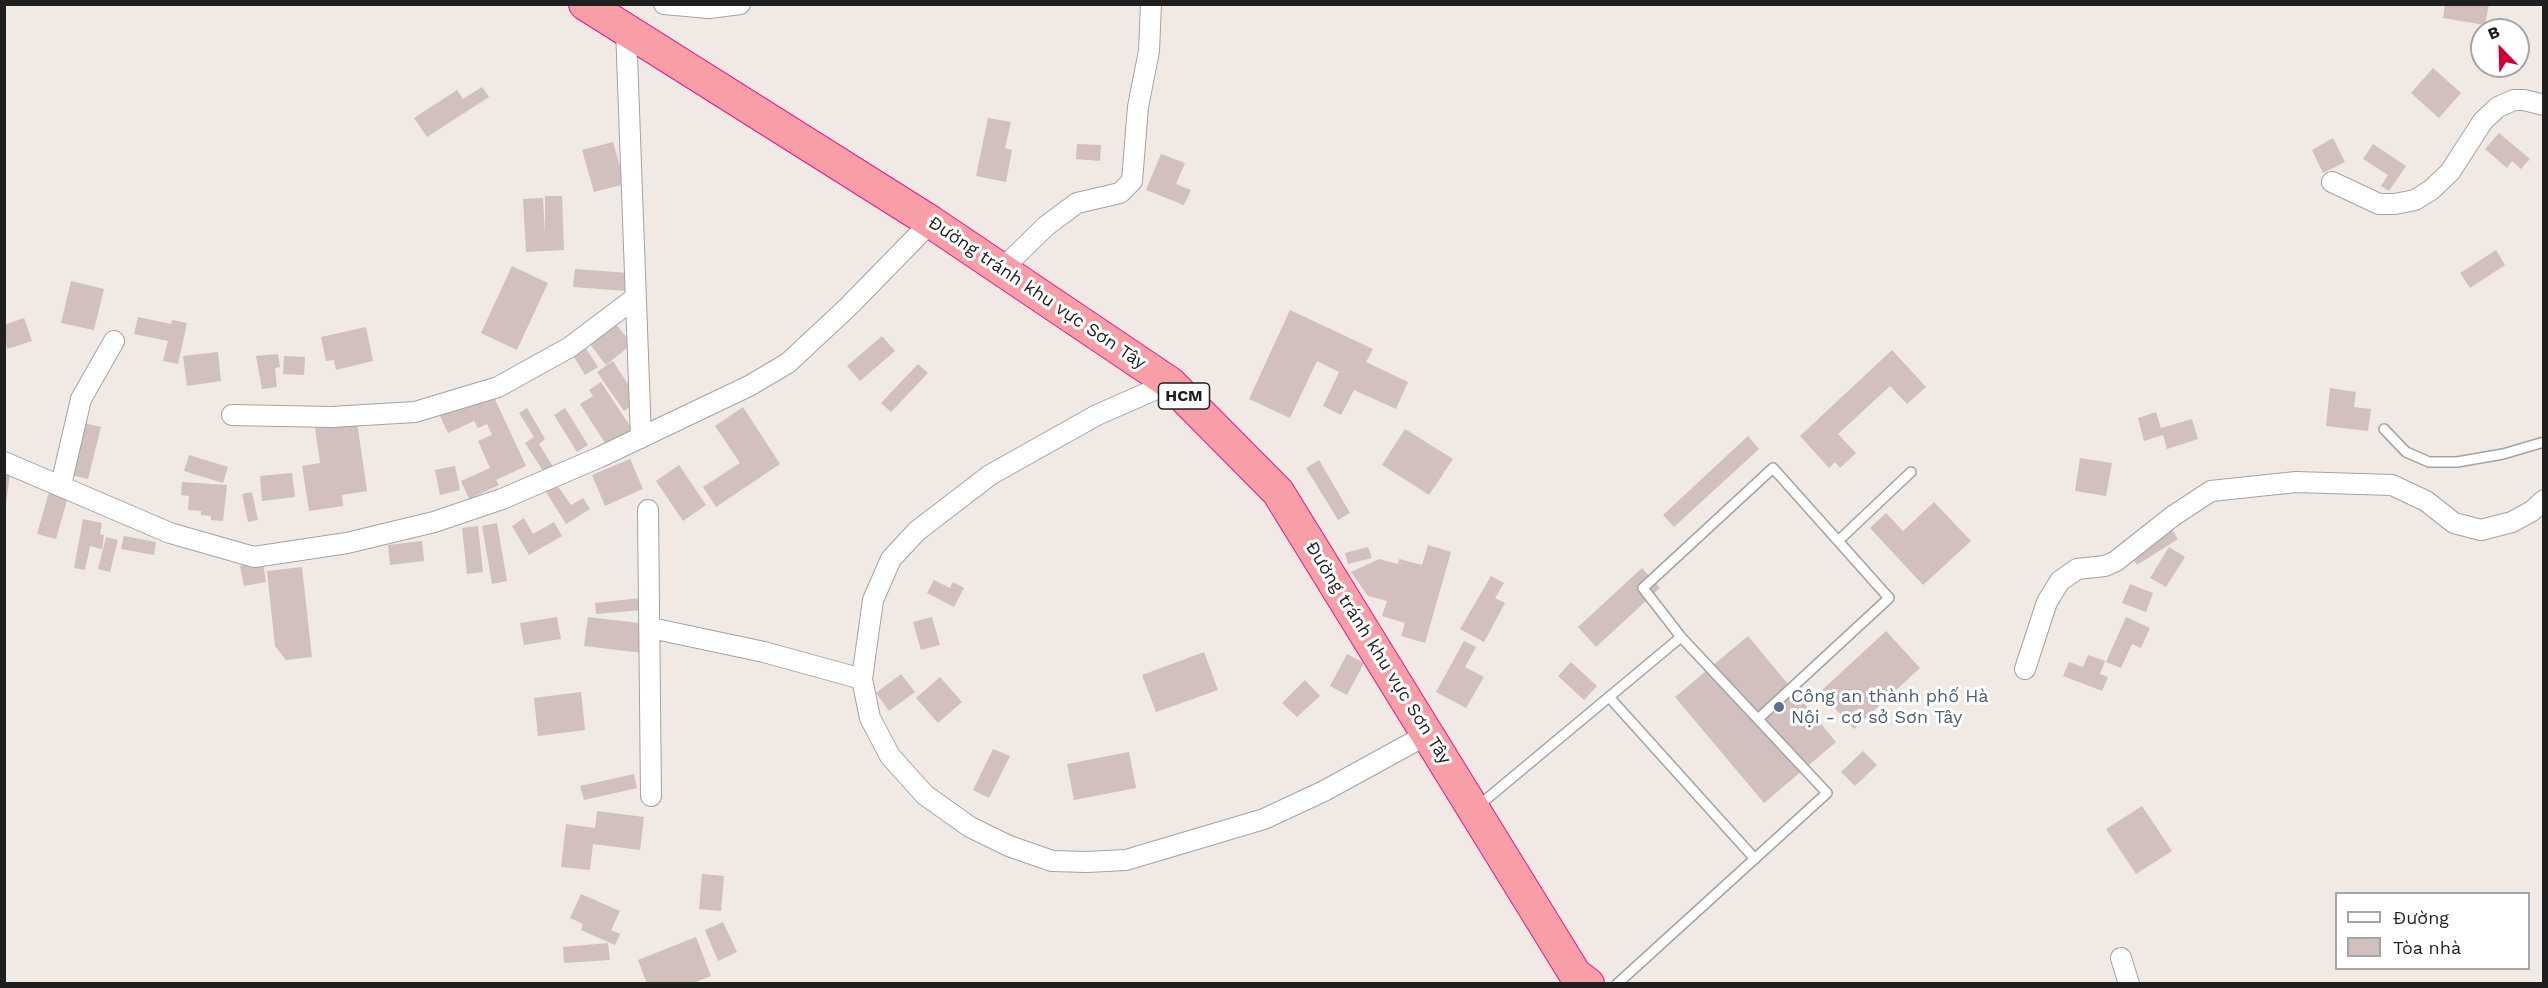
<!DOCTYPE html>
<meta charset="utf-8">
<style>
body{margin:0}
#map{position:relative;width:2548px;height:988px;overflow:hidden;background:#f1e9e4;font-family:"Work Sans",sans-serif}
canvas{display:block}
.frame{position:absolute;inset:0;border:6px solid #1f1f1f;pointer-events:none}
.legend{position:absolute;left:2335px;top:892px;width:195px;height:78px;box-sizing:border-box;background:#fff;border:2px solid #a5a5a5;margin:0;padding:8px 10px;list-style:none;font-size:18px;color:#1f1f1f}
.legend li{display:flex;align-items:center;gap:12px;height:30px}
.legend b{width:30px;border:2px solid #a5a5a5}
.north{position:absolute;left:2470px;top:18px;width:60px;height:60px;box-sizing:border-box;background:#fff;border:2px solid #a5a5a5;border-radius:50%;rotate:337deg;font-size:16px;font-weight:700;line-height:24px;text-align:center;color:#1f1f1f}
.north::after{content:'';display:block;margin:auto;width:21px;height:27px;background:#cd0035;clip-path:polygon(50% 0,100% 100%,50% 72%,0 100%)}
</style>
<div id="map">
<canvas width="2548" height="988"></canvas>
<div class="frame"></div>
<ul class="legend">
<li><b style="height:8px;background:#fff"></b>Đường</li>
<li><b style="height:16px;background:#d1c0bd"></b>Tòa nhà</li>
</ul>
<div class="north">B</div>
</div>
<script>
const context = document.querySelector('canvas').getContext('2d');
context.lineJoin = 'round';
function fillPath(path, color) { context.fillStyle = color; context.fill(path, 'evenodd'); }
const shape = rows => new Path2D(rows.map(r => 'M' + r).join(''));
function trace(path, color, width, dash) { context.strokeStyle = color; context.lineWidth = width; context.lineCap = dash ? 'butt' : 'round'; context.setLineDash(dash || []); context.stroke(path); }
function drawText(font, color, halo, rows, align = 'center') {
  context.font = font + ' "Work Sans",sans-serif'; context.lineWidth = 6; context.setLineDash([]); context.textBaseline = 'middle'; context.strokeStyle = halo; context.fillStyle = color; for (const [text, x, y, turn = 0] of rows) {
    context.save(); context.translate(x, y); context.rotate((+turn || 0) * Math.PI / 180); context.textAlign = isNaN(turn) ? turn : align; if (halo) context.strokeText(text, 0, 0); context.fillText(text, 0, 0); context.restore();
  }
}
fillPath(shape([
 [2445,4,2489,4,2485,25,2443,18],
 [2433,68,2461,93,2439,118,2411,93],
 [482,87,489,97,427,137,414,118,457,90,463,99],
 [988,118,1011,122,1005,148,1012,150,1006,182,976,176],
 [2499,133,2530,159,2521,169,2512,161,2507,168,2485,149],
 [2333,138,2345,162,2323,173,2312,150],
 [613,142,625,184,594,192,582,150],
 [1077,144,1101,145,1100,161,1076,159],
 [2373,144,2406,166,2389,191,2381,186,2388,175,2363,159],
 [1161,154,1185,163,1176,184,1191,190,1184,205,1146,190],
 [545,196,562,196,564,250,526,252,523,199,543,198,545,234],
 [2496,250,2505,265,2470,288,2460,273],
 [512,266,548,283,517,350,481,333],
 [575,269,628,273,627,291,573,287],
 [71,281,104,289,94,330,61,323],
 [1290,310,1373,349,1366,362,1408,382,1396,409,1354,390,1341,415,1323,406,1339,372,1317,361,1290,418,1249,399],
 [138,317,171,324,172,320,187,323,178,364,163,361,168,341,134,334],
 [24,318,32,341,7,349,4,325],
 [615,323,632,344,606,365,589,343],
 [366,327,373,361,336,370,334,360,326,361,321,337],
 [882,336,895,351,860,381,847,366],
 [585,347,598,367,585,375,573,355],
 [1892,350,1926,387,1907,404,1890,386,1838,434,1856,453,1840,468,1835,462,1829,468,1800,436],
 [218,352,221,381,187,386,183,356],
 [278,354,280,367,275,368,277,387,262,389,256,356],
 [284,356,305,357,304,375,283,374],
 [613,361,639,401,624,411,597,372],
 [918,364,928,373,891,412,881,403],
 [601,382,632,429,607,446,580,404,593,396,589,390],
 [2330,388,2356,392,2354,407,2371,409,2368,431,2326,426],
 [493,395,526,466,496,480,499,485,469,499,461,481,490,468,478,441,492,435,487,424,478,428,474,421,448,433,439,414,466,402,468,406],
 [743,407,780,464,716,507,703,487,740,463,715,426],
 [527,408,545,439,539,444,554,468,545,474,525,443,534,437,519,413],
 [565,408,588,445,577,452,554,415],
 [2156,412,2161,428,2192,419,2198,439,2167,449,2163,435,2144,441,2138,418],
 [357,422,367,491,342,495,343,506,309,511,302,466,320,463,315,428],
 [84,423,101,427,88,479,71,475],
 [1405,429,1453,459,1429,495,1382,465],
 [1748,436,1759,449,1674,527,1663,515],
 [189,455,228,467,223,483,184,471],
 [2080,458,2112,463,2106,496,2075,491],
 [630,459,643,489,605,506,592,475],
 [1319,460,1350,513,1338,520,1306,468],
 [679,465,706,505,683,521,656,481],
 [455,466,460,490,440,495,435,470],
 [4,473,10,474,6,503,4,503],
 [292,473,295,497,262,501,260,476],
 [182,482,227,485,223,521,211,520,211,516,201,515,201,511,188,510,189,496,181,495],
 [557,485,571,505,583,498,590,509,566,524,546,492],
 [49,492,68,497,56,539,37,534],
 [252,492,258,520,248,522,242,494],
 [1934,502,1971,541,1923,585,1870,528,1886,513,1903,531],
 [524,518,533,534,554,522,562,536,529,555,512,526],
 [83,519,102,523,100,534,104,535,102,549,90,546,85,570,74,568],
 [497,523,507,581,492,584,482,526],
 [478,526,483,572,467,574,462,528],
 [2171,528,2178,539,2137,565,2130,554],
 [124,536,156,542,154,555,121,549],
 [106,537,118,540,110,572,98,569],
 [422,541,424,561,390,565,388,545],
 [1428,545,1451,552,1425,643,1401,636,1405,623,1382,616,1387,601,1368,596,1351,572,1379,559,1398,564,1399,559,1422,565],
 [1368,547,1372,558,1348,564,1345,553],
 [2169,547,2185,557,2166,587,2150,578],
 [263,562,266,582,244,586,240,566],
 [302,567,312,657,286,660,275,646,267,571],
 [1642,568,1660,588,1596,647,1578,627],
 [1491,576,1504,583,1495,598,1505,603,1484,642,1460,629],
 [934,580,950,588,953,582,964,588,954,607,927,593],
 [2130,584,2153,593,2146,612,2122,603],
 [641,598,642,610,596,614,595,603],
 [557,617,561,639,524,645,520,623],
 [588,617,647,624,643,653,584,646],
 [932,617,940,645,921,650,913,622],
 [2126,617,2150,628,2141,648,2132,644,2121,668,2106,662],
 [1886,631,1920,668,1854,729,1820,692],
 [1748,636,1836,742,1764,803,1675,697],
 [1464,641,1476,647,1465,667,1484,677,1466,708,1436,692],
 [1204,652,1218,690,1156,712,1142,675],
 [1347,654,1364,663,1347,695,1330,686],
 [2088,655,2105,661,2100,674,2108,677,2102,691,2063,676,2069,662,2083,667],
 [1571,662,1597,686,1584,700,1558,676],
 [901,674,915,692,889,711,876,693],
 [940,677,962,702,938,723,916,698],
 [1305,680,1320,696,1297,717,1282,703],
 [581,692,585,730,538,736,534,698],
 [993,749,1010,756,989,798,973,790],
 [1863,751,1877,765,1855,786,1841,772],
 [1129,752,1136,788,1074,800,1067,764],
 [634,774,637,788,584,800,580,786],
 [2142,806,2172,851,2136,874,2106,829],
 [597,811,644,817,640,850,593,844,590,870,561,867,566,824,595,828],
 [702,874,724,876,721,911,699,909],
 [581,894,620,911,611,930,620,934,615,945,581,930,583,924,570,918],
 [723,922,737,952,718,961,705,930],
 [696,937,711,976,691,984,647,984,638,960],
 [608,943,610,960,564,963,563,947]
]), '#d1c0bd');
const service = shape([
 [2384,429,2406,452,2429,462,2457,462,2503,454,2544,442],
 [1838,541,1911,472],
 [1610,698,1755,859],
 [1477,807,1681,637],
 [1617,984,1827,793,1681,637,1643,588,1773,468,1889,598,1758,719]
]);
const minor = shape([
 [664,4,709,8,740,4],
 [626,28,641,438],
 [2332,182,2379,204,2395,204,2415,200,2431,190,2450,172,2483,121,2498,107,2514,100,2524,100,2544,105],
 [1001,270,1046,226,1077,203,1120,193,1132,181,1138,107,1149,51,1151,4],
 [1170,383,1097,415,990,475,917,531,891,559,873,600,862,679,870,718,890,756,925,795,970,827,1009,846,1052,861,1087,862,1126,860,1264,819,1324,791,1428,734],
 [232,415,331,417,415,412,498,387,570,347,635,298],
 [4,462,170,533,254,557,347,543,434,522,502,499,600,457,749,386,788,363,848,307,931,222],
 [61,485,81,399,114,341],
 [648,510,651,796],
 [651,628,764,652,862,679],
 [2025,669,2047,602,2060,581,2077,569,2105,566,2116,561,2173,516,2211,491,2296,482,2392,485,2426,501,2454,523,2481,530,2512,522,2532,511,2544,500],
 [2121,958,2129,984]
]);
const trunk = shape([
 [585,4,931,222,1170,383,1278,492,1575,974,1588,984]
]);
trace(service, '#a3a3a3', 12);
trace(minor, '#a3a3a3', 22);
trace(trunk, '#ec1396', 34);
trace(service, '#fff', 9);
trace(minor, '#fff', 20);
trace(trunk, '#f79ea7', 32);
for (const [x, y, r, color] of [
 [1779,707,6,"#5c6f8a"]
]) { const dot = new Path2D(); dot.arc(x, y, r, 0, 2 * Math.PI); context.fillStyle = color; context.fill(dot); trace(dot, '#fff', 2); }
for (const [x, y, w] of [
 [1184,396,51]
]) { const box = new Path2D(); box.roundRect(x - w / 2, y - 13, w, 26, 4.5); context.fillStyle = '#fff'; context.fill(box); trace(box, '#1f1f1f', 1.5); }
drawText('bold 16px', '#1f1f1f', null, [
 ["HCM",1184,396]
]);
drawText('18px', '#1f1f1f', '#fff', [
 ["Đường tránh khu vực Sơn Tây",1037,293,34],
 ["Đường tránh khu vực Sơn Tây",1378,653,58]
]);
drawText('18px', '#4e5e75', '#fff', [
 ["Công an thành phố Hà",1791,697],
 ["Nội - cơ sở Sơn Tây",1791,718]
], 'left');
</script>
